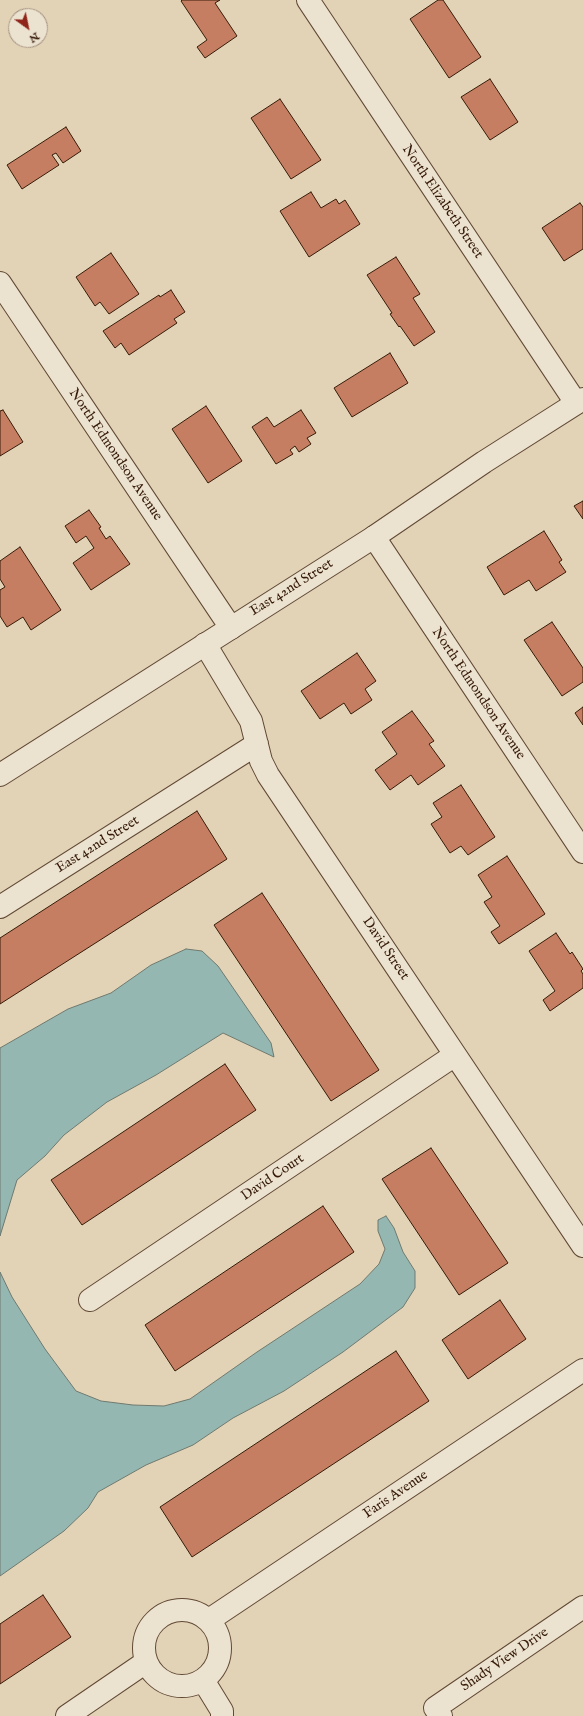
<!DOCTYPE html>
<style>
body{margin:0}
#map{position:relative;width:583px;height:1716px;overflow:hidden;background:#e2d3b7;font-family:"IM FELL English",serif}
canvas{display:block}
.north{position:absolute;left:8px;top:8px;width:40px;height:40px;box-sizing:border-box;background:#ece2d0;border:1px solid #a39280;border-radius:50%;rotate:147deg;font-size:11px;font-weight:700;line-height:16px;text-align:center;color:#361b08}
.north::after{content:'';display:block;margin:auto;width:14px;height:18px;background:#8f2418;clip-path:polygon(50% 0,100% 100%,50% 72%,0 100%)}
</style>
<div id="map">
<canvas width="583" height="1716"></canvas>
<div class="north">N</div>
</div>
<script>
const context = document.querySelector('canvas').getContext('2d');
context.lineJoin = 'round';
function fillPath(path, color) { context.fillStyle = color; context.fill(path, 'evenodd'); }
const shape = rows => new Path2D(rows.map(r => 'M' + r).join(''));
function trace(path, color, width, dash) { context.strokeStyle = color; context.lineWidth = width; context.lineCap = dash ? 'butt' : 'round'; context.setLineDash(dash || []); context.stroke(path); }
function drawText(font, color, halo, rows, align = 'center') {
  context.font = font + ' "IM FELL English",serif'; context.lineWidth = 3.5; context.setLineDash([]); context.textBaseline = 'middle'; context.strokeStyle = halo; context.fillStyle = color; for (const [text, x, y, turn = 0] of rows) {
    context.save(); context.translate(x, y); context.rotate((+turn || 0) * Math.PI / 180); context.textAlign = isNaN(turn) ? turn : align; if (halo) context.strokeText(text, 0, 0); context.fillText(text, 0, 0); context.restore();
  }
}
const water = shape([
 [186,949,202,951,218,966,271,1043,274,1057,223,1033,156,1075,107,1102,64,1135,45,1156,17,1180,0,1236,0,1048,68,1009,111,993,151,965,186,949],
 [386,1216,394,1228,403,1252,415,1271,415,1288,403,1307,343,1352,284,1391,233,1418,193,1445,146,1465,98,1492,88,1508,64,1531,0,1576,0,1272,12,1297,45,1349,76,1391,101,1401,133,1405,164,1406,190,1399,257,1352,360,1284,379,1264,385,1249,378,1231,378,1220,386,1216]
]);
fillPath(water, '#95b7b2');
trace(water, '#6f796e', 1);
const building = shape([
 [182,0,220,0,215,3,237,36,205,58,197,47,207,40,181,1,182,0],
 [438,0,443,0,481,57,449,78,410,19,438,0],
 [490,79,518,122,490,140,461,97,490,79],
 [280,99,321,160,291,179,251,118,280,99],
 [66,127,81,151,63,163,56,153,52,155,59,165,22,189,7,165,66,127],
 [311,192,321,208,336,199,339,204,345,200,360,224,309,257,280,211,311,192],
 [580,203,583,207,583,249,564,261,542,228,580,203],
 [111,253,139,294,109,314,100,302,95,306,76,277,111,253],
 [396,257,420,294,413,298,435,332,414,346,400,326,399,327,390,314,392,313,367,275,396,257],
 [171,290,185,312,174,319,177,323,129,355,121,343,115,348,103,331,159,295,160,297,171,290],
 [390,353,408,383,352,417,334,388,390,353],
 [206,406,242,461,208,483,172,429,206,406],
 [3,410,23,442,0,456,0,411,3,410],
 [301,410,316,433,307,438,311,444,299,452,295,446,290,450,293,454,276,464,252,427,267,417,274,427,301,410],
 [583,501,583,519,574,506,583,501],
 [89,510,101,527,99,528,106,539,110,536,130,564,91,590,73,563,94,548,86,536,76,543,65,526,89,510],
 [544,531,562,560,559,562,566,572,536,591,529,580,504,595,487,567,544,531],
 [20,547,61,610,31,630,23,617,7,627,0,616,0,590,5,587,0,579,0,561,20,547],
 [552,622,583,668,583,682,562,696,524,640,552,622],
 [357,653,376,681,365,689,372,700,351,714,344,703,320,719,301,691,357,653],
 [583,707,583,725,575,713,583,707],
 [412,711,434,741,429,744,445,766,418,785,411,775,390,790,375,770,397,754,382,732,412,711],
 [461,785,495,837,468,855,461,846,450,853,431,824,442,817,433,803,461,785],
 [197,811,227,859,0,1004,0,938,197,811],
 [507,856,545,914,499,944,491,932,500,926,484,902,492,897,478,875,507,856],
 [262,893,379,1070,331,1101,214,925,262,893],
 [556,933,570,954,572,952,583,969,581,971,583,974,583,988,550,1011,543,1000,555,991,529,951,556,933],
 [225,1064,256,1110,82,1225,51,1180,225,1064],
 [431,1148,508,1263,459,1295,382,1179,431,1148],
 [323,1206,354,1252,175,1371,145,1325,323,1206],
 [500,1300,526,1339,468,1379,442,1340,500,1300],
 [396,1351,429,1401,192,1557,160,1507,396,1351],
 [43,1595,71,1637,0,1684,0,1624,43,1595]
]);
fillPath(building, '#c67e62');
trace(building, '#361b08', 1);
const minor = shape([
 [308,0,576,403],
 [0,283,231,628],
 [374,537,583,852],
 [205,644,251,721,261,761,268,775,583,1246],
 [0,907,257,744],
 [90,1300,455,1055],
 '144 1648a38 38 0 1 1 76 0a38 38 0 1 1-76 0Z',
 [209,1620,583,1370],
 [203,1680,222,1711,222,1716],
 [67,1716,146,1662],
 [441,1716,435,1708,583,1607]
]);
const tertiary = shape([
 [0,775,374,537,484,462,583,399]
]);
trace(minor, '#614934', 24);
trace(tertiary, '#614934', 24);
trace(minor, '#ece2d0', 22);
trace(tertiary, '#ece2d0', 22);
drawText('14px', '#361b08', '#ece2d0', [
 ["North Elizabeth Street",442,202,56],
 ["North Edmondson Avenue",115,455,56],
 ["East 42nd Street",292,588,-32],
 ["North Edmondson Avenue",478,694,56],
 ["East 42nd Street",98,845,-32],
 ["David Street",385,949,56],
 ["David Court",273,1178,-34],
 ["Faris Avenue",396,1495,-34],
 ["Shady View Drive",505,1660,-34]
]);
</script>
